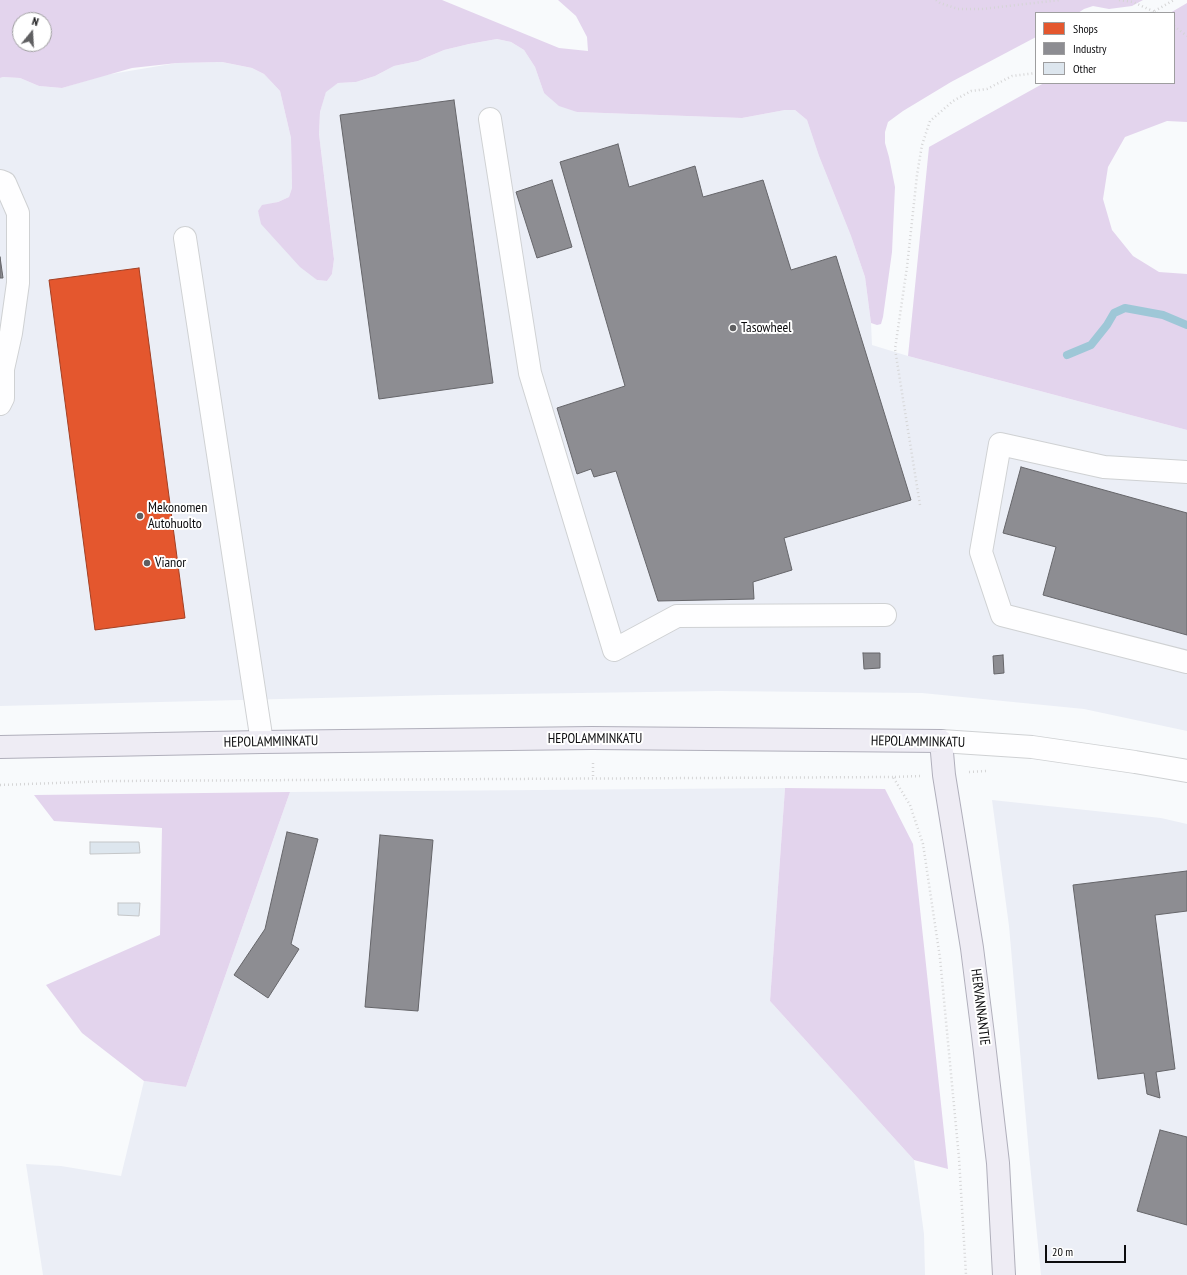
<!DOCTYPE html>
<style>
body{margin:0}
#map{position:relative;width:1187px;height:1275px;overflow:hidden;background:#f8fafc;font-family:"PT Sans Narrow",sans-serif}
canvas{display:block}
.legend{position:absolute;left:1035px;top:12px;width:140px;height:72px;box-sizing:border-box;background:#fff;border:1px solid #9e9e9f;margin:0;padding:5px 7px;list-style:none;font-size:12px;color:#0c0c0e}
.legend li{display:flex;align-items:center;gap:8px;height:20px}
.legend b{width:20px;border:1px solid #9e9e9f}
.north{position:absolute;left:12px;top:12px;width:40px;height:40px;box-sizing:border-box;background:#fff;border:1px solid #9e9e9f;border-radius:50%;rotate:18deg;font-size:11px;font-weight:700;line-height:16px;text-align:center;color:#0c0c0e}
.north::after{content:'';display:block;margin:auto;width:14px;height:18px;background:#5f5f61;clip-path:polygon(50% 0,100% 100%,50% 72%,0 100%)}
.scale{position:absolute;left:1045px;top:1245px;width:81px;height:18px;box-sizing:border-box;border:2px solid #0c0c0e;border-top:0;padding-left:5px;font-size:12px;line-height:14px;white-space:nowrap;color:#0c0c0e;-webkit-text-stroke:3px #fff;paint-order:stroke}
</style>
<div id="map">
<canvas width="1187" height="1275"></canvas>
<ul class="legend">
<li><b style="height:11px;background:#e4572e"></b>Shops</li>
<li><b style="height:11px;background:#8d8d92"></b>Industry</li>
<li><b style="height:11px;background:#dde6ee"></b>Other</li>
</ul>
<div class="north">N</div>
<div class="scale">20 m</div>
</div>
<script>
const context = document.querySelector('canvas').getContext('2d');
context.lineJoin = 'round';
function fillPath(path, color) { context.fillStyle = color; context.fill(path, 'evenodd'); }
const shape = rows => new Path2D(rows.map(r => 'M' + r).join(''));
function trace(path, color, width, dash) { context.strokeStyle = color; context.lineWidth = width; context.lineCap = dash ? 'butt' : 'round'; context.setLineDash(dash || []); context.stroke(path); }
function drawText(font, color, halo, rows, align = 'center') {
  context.font = font + ' "PT Sans Narrow",sans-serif'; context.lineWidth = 4; context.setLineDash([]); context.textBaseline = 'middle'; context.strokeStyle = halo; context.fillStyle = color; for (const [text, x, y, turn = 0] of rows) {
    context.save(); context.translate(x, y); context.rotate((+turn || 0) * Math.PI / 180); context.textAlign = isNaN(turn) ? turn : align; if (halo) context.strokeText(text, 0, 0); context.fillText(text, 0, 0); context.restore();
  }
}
fillPath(shape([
 [497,39,511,42,524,50,535,67,544,93,577,112,742,118,785,110,795,110,807,120,819,156,851,236,865,277,871,323,872,345,908,356,1187,430,1187,731,1084,709,922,693,718,691,441,695,0,706,0,78,3,77,20,78,39,86,62,88,105,75,177,63,222,62,252,68,264,74,280,91,291,138,292,188,289,197,278,202,262,206,258,212,317,280,327,281,332,274,334,258,319,134,320,112,326,91,338,83,356,82,375,76,394,66,418,61,444,50,469,44],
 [785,788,770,1001,914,1160,924,1234,925,1275,43,1275,26,1164,61,1166,121,1176,144,1081,186,1087,290,792],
 [992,800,1161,818,1187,824,1187,1275,1041,1275,1029,1154,1009,926]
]), '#ebeef6');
fillPath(shape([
 [0,0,442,0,559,48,588,51,587,37,576,16,558,0,1143,0,1132,6,1109,9,1093,6,1084,9,1078,13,1036,13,1036,37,951,82,903,111,888,122,885,132,885,143,889,157,895,187,892,252,883,317,881,324,877,325,871,323,865,277,851,236,819,156,807,120,795,110,785,110,742,118,577,112,559,106,544,93,535,67,524,50,511,42,497,39,469,44,444,50,418,61,394,66,375,76,356,82,338,83,326,92,320,112,319,134,334,259,332,274,327,281,317,280,300,267,261,224,258,211,262,205,278,202,289,197,292,188,291,138,280,91,264,74,252,68,222,62,177,63,132,68,62,88,39,86,20,78,3,77,0,78],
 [20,20,44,20,44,44,20,44],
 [1187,3,1187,122,1167,121,1125,137,1108,167,1103,199,1112,230,1133,256,1159,272,1187,274,1187,430,908,356,929,147,1044,83,1174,83,1174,13,1170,13],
 [785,788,885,789,913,844,948,1169,914,1160,770,1001],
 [290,792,186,1087,144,1081,82,1033,46,985,160,935,162,828,54,821,34,795]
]), '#e3d4ed');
const shops = shape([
 [139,268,185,618,95,630,49,280,139,268]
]);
fillPath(shops, '#e4572e');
trace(shops, '#a34024', 1);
const industry = shape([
 [454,100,493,383,379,399,340,115,454,100],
 [618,144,629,187,695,166,703,197,763,180,791,270,836,256,911,500,784,538,792,570,753,582,754,599,658,601,616,471,594,477,591,469,577,474,557,408,625,386,560,162,618,144],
 [552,180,572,247,537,258,516,192,552,180],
 [0,257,3,278,0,278,0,257],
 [1021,467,1187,513,1187,635,1043,595,1056,547,1003,533,1021,467],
 [863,653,880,653,880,668,864,669,863,653],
 [1003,655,1004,673,994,674,993,656,1003,655],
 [287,832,318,839,291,944,299,949,268,998,234,975,265,929,287,832],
 [380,835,433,840,418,1011,365,1007,380,835],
 [1187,871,1187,911,1155,915,1175,1069,1156,1072,1160,1098,1147,1094,1144,1073,1098,1079,1073,885,1187,871],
 [1160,1130,1187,1137,1187,1225,1137,1211,1160,1130]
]);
fillPath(industry, '#8d8d92');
trace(industry, '#66666a', 1);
trace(shape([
 [1067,355,1091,345,1107,325,1114,313,1125,308,1163,315,1187,325]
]), '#9ec7d7', 8);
const building = shape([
 [90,842,139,842,140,853,90,854,90,842],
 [118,903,140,903,139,916,118,915,118,903]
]);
fillPath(building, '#dde6ee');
trace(building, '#c4c6c8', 1);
const minor = shape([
 [490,119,530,373,614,650,677,616,885,615],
 [0,181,5,183,18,213,18,283,11,333,3,369,3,398,0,404],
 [185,238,262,742],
 [1187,472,1104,467,1000,444,981,552,1002,615,1187,662],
 [941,741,1032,747,1135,762,1187,771]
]);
const major = shape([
 [0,747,262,742,592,738,941,741,944,775,972,948,983,1035,998,1163,1004,1275]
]);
trace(minor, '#cfd1d3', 24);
trace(major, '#b0afbb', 24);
trace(shape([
 [936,0,940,3,958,9,982,9,1060,0],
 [1119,0,1133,2,1157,13],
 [1151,13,1174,0],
 [1174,26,1187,36],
 [920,505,895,349,907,267,917,175,922,145,930,121,953,101,971,91,987,89,1012,76,1036,73],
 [593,763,593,779],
 [969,772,986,771],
 [920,776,893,777,910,805,923,844,940,958,959,1158,966,1275],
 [0,785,112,781,893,777]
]), '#d5d5d6', 2.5, [1, 3]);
trace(minor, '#fefeff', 22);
trace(major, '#eeecf4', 22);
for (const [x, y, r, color] of [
 [733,328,4,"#5f5f61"],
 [140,516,4,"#5f5f61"],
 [147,563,4,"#5f5f61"]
]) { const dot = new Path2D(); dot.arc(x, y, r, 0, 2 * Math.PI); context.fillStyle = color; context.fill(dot); trace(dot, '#fff', 1.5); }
drawText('14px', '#0c0c0e', '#fff', [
 ["Tasowheel",741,328],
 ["Mekonomen",148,508],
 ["Autohuolto",148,524],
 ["Vianor",155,563]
], 'left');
drawText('14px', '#0c0c0e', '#fff', [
 ["HEPOLAMMINKATU",595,739],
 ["HEPOLAMMINKATU",271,742,-1],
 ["HEPOLAMMINKATU",918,742,1],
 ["HERVANNANTIE",980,1007,83]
]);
</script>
